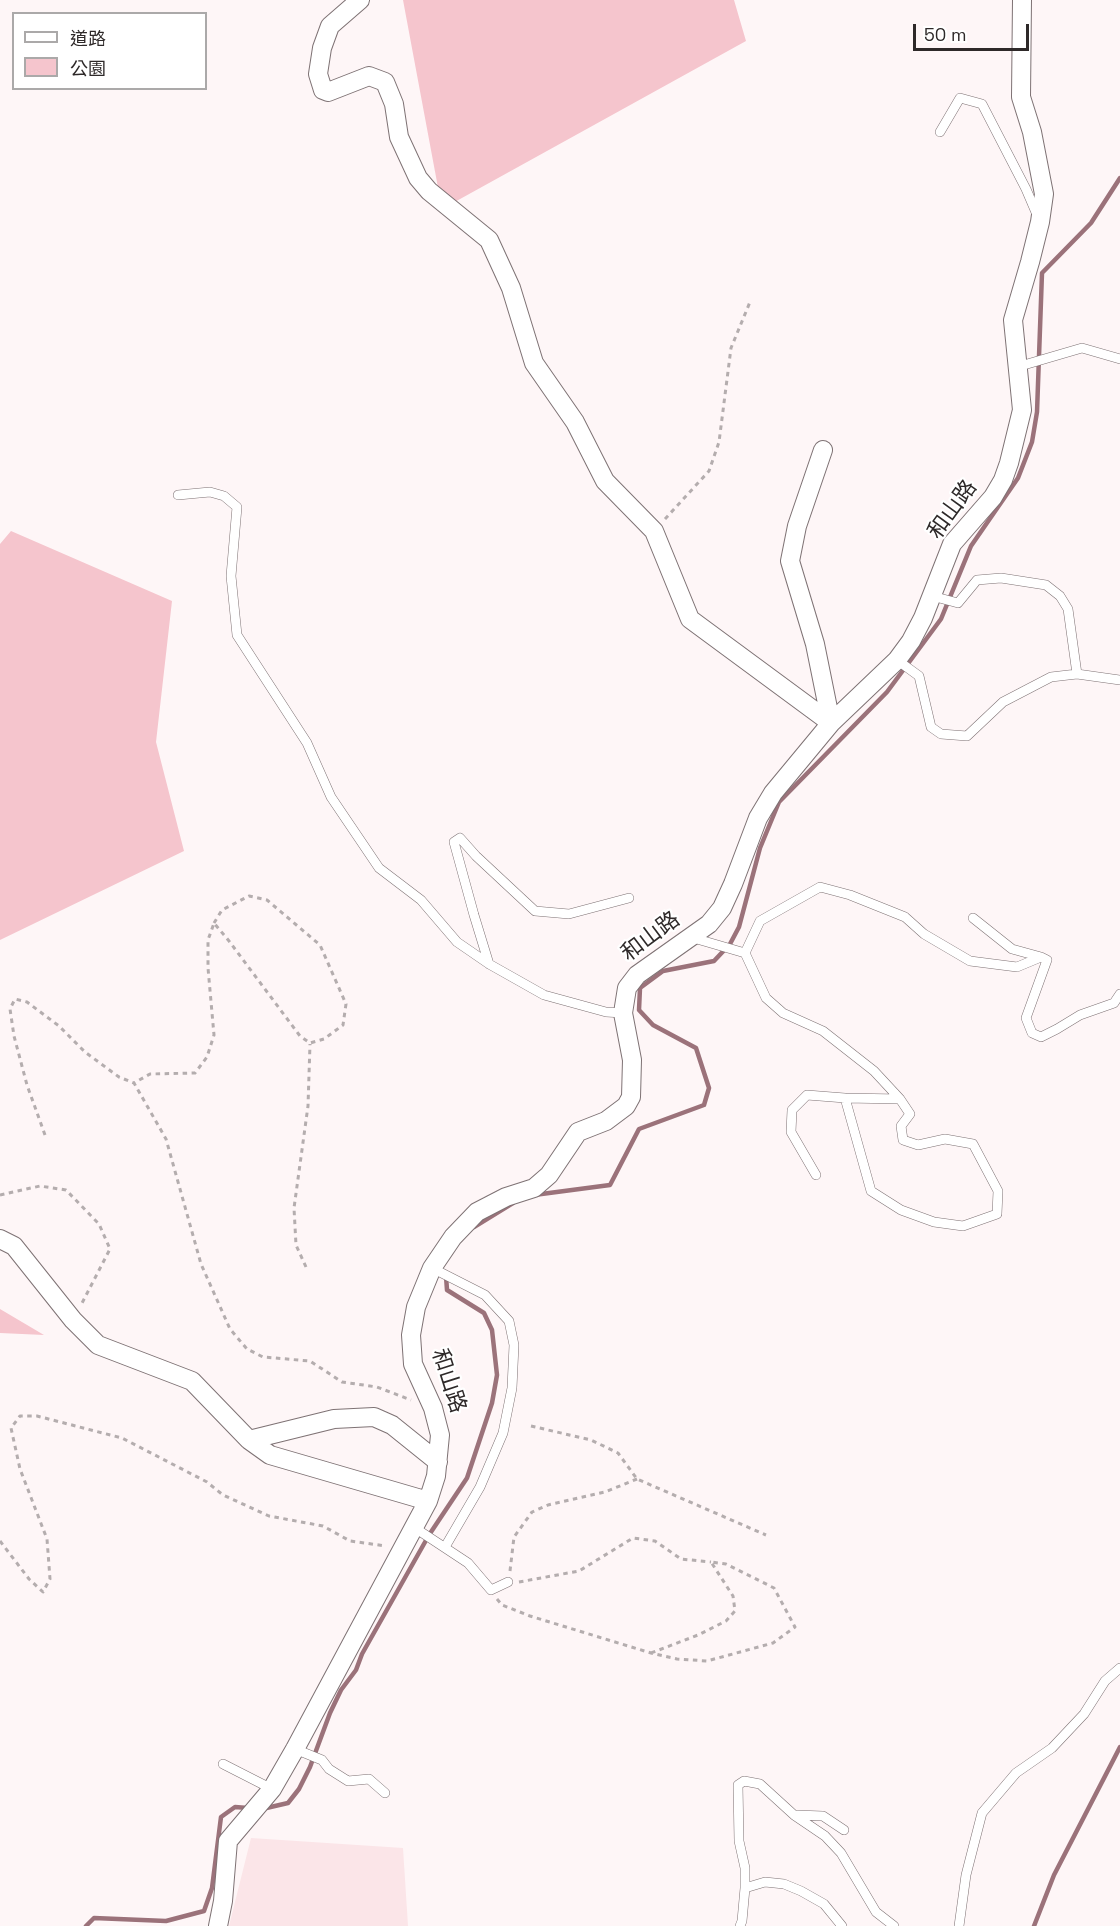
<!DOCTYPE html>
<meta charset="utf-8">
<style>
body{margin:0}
#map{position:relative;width:1120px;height:1926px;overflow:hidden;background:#fef6f7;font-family:"Space Grotesk","Noto Sans TC",sans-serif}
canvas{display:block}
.legend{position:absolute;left:12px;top:12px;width:195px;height:78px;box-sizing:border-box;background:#fff;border:2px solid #aba9a9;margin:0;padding:8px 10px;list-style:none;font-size:18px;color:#2e2929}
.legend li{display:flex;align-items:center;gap:12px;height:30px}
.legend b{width:30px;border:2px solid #aba9a9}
.scale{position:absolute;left:913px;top:24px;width:116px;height:27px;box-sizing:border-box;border:3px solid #2e2929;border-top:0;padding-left:8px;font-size:18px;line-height:21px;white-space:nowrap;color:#2e2929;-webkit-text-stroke:4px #fff;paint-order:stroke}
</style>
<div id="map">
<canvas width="1120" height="1926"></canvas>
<ul class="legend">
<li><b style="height:8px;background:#fff"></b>道路</li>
<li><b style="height:16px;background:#f5c5cd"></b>公園</li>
</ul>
<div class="scale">50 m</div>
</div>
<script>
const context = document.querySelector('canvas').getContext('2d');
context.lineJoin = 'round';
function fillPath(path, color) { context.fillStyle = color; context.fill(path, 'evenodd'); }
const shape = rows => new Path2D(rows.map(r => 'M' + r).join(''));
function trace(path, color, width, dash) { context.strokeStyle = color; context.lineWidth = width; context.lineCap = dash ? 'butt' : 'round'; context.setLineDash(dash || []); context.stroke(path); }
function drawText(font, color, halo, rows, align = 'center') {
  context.font = font + ' "Space Grotesk","Noto Sans TC",sans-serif'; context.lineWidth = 4.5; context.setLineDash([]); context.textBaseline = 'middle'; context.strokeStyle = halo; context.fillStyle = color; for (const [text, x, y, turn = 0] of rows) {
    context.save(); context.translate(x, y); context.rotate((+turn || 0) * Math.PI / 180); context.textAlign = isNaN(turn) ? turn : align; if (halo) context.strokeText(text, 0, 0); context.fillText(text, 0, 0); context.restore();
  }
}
fillPath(shape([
 [251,1838,403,1848,408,1926,229,1926]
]), '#fbe5e8');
fillPath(shape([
 [403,0,734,0,746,41,442,209],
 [11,531,172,601,156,742,184,851,0,940,0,544],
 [0,1309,44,1335,0,1333]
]), '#f5c5cd');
trace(shape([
 [534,1195,610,1185,639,1129,704,1105,709,1088,696,1048,653,1025,639,1010,640,988,663,971,714,961,730,944,739,927,760,848,779,802,887,692,941,619,971,546,1018,478,1032,442,1037,412,1042,273,1091,223,1120,178],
 [474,1227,513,1203],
 [262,1809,288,1803,299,1789,310,1767,330,1713,341,1690,356,1670,362,1654,429,1535,467,1478,492,1403,497,1375,492,1330,484,1313,447,1290,446,1276],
 [86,1926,94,1918,166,1921,204,1911,212,1888,221,1817,235,1807,248,1808],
 [1034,1926,1054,1875,1120,1747]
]), '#9b727a', 4.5);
const lane = shape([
 [940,132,960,98,982,104,1026,189,1038,217],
 [1017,367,1082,348,1120,359],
 [178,495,210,492,224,496,237,507,231,576,237,635,307,743,331,797,379,868,421,900,457,942,489,964,544,995,606,1012,623,1013],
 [932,596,958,603,977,580,1001,578,1046,585,1060,596,1068,609,1077,674,1120,680],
 [897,660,919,676,931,727,941,734,967,736,1003,702,1051,677,1077,674],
 [973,918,1012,949,1041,957],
 [690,937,745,953],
 [489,964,474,915,454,842,460,838,476,856,535,911,569,914,629,898],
 [845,1098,900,1099],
 [816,1175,791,1132,792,1110,807,1095,845,1098,871,1191,901,1210,934,1222,963,1226,997,1214,998,1191,973,1144,945,1139,918,1145,903,1140,901,1126,910,1114,900,1099,874,1071,823,1031,783,1013,766,998,745,953,760,921,820,887,850,895,905,917,924,934,970,961,1017,967,1041,957,1047,960,1026,1018,1032,1033,1041,1037,1057,1029,1080,1015,1114,1003,1120,994],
 [432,1268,485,1295,509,1321,514,1345,512,1388,503,1433,480,1487,445,1547],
 [415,1528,468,1563,491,1590,508,1582],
 [295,1749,322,1760,329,1769,348,1781,369,1779,385,1793],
 [223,1764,272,1789],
 [797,1815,823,1816,844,1830],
 [740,1926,742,1921,745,1888],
 [842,1926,824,1904,801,1891,784,1884,765,1882,745,1888,745,1868,739,1841,738,1785,744,1781,760,1784,794,1815,825,1836,841,1853,876,1912,894,1926],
 [959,1926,966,1875,982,1813,1016,1773,1052,1748,1084,1714,1105,1681,1120,1668]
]);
const street = shape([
 [360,0,330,26,322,48,318,74,323,90,328,92,369,76,385,82,394,104,399,137,418,178,429,191,489,240,511,288,534,363,575,422,605,481,654,531,690,619,831,723,815,644,790,561,797,526,823,450],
 [0,1239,14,1246,73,1320,98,1345,192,1381,249,1440,334,1419,374,1417,392,1425,438,1462],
 [249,1440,270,1455,428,1501],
 [218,1926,223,1901,228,1841,272,1789,295,1749,428,1501,436,1476,440,1435,433,1408,413,1364,411,1335,416,1307,432,1268,453,1237,477,1212,506,1197,534,1188,549,1175,578,1132,606,1121,626,1106,631,1097,632,1060,623,1013,627,988,637,975,709,924,722,908,733,884,758,818,773,793,831,723,897,660,911,641,923,618,952,544,993,497,1003,480,1009,463,1022,410,1013,320,1030,262,1040,222,1044,194,1032,132,1021,97,1022,0]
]);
trace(lane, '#7e7274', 10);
trace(street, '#7e7274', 20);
trace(shape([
 [665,519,709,471,719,442,731,348,750,302],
 [214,923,222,910,249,896,267,900,320,945,346,1004,343,1025,324,1039,310,1043,300,1036,229,941,214,923,208,940,208,968,214,1035,207,1057,195,1073,150,1074,134,1083,166,1139,201,1264,230,1329,247,1349,263,1357,310,1361,342,1382,377,1387,411,1400],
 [45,1135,27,1085,14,1036,10,1009,15,999,27,1002,59,1026,85,1052,119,1077,134,1083],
 [0,1195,40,1186,66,1190,99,1224,110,1249,81,1305],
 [306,1267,296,1245,294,1208,308,1106,310,1044],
 [531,1426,591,1440,618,1453,637,1479,766,1535],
 [0,1541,29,1579,43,1592,50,1579,47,1539,20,1469,11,1428,20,1416,37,1416,122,1438,207,1482,223,1495,269,1516,323,1526,350,1541,386,1546],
 [510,1571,514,1537,532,1512,548,1505,605,1492,637,1479],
 [519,1582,579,1571,633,1538,655,1541,681,1559,711,1562],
 [497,1599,502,1605,530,1616,651,1653,677,1659,707,1661,773,1643,795,1627,774,1588,726,1564,711,1562,733,1596,735,1611,726,1621,698,1635,651,1653]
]), '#b4adae', 3, [4.5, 4.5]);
trace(lane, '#fff', 9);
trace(street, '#fff', 18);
drawText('22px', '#2e2929', '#fff', [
 ["和山路",953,510,-54],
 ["和山路",651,937,-37],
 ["和山路",448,1381,72]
]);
</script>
